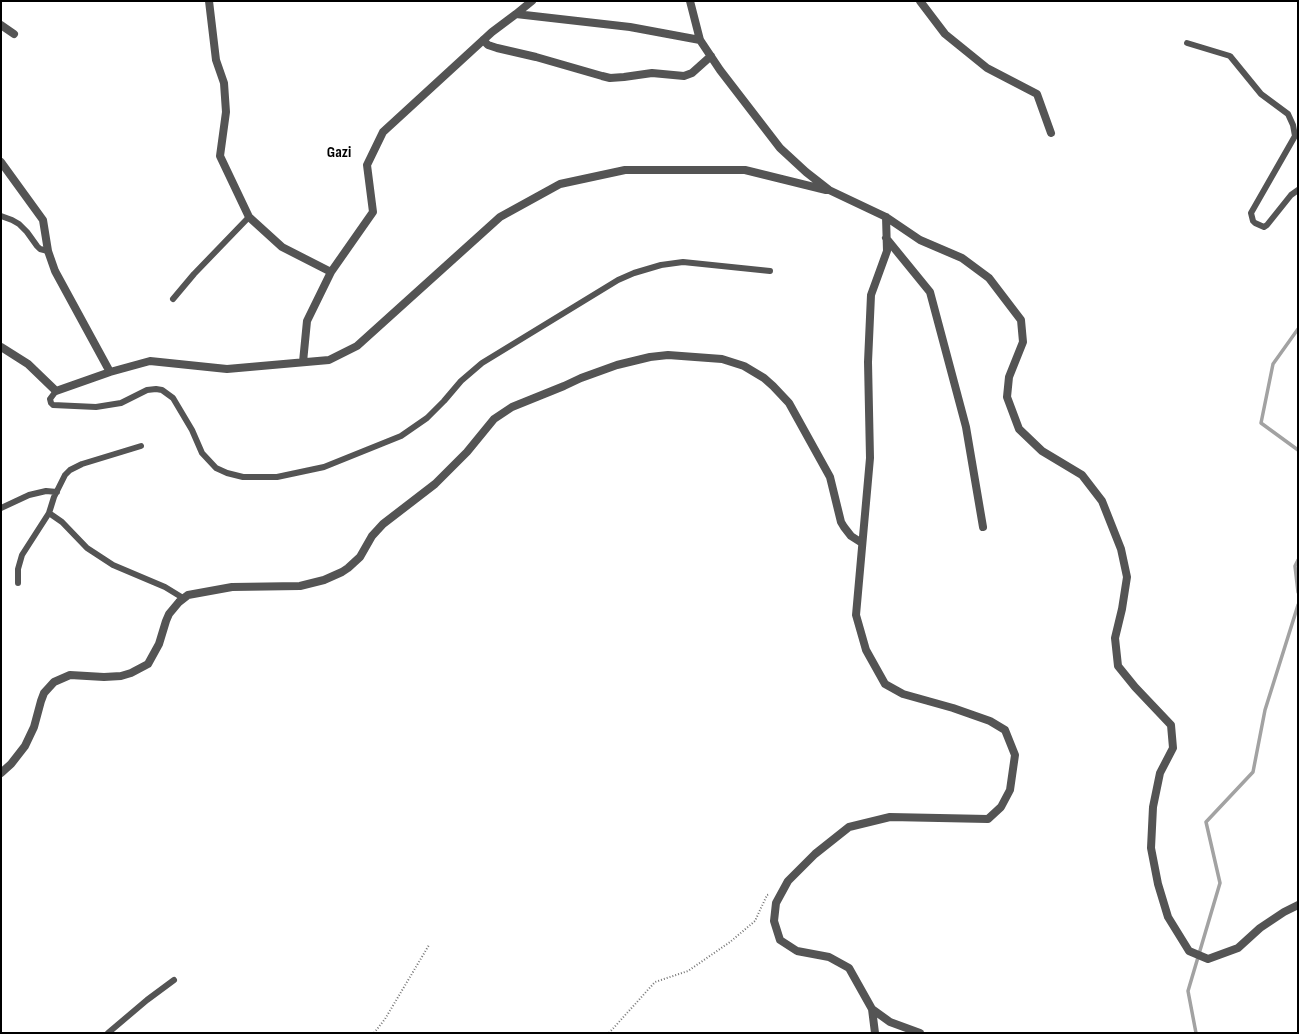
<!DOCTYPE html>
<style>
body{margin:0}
#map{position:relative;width:1299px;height:1034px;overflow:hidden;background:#fff;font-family:"Sofia Sans Condensed",sans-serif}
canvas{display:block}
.frame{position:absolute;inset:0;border:2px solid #000;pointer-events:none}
</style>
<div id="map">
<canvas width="1299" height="1034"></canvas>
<div class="frame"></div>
</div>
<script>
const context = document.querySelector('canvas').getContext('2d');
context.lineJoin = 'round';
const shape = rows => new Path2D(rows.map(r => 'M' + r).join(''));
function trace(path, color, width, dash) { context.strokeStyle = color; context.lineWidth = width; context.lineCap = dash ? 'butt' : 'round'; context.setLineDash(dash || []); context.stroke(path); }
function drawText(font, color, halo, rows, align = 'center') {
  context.font = font + ' "Sofia Sans Condensed",sans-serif'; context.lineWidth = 3; context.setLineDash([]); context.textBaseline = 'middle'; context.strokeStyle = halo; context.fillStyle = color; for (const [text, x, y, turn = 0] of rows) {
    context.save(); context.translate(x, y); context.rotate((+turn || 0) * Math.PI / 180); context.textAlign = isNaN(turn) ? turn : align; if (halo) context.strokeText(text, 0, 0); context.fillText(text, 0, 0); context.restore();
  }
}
trace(shape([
 [1298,329,1273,364,1261,423,1298,450],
 [1298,560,1295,566,1298,592],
 [1196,1033,1188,991,1220,883,1206,822,1253,772,1265,710,1298,605]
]), '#a2a2a2', 3.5);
trace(shape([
 [374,1033,385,1019,429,945],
 [609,1033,655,982,688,971,730,942,755,921,767,895,770,894]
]), '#767676', 2, [1, 2]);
trace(shape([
 [1187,43,1230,56,1261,94,1288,114,1293,125,1295,136,1251,213,1253,221,1255,223,1264,227,1267,225,1291,195,1298,190],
 [1,216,12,220,19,224,27,232,37,246,40,249,48,251],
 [173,299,194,274,249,217],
 [56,391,50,399,51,403,53,405,96,407,121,403,147,390,156,389,162,390,173,398,192,430,202,453,216,468,227,473,243,477,277,477,324,467,401,436,427,418,444,401,461,381,482,363,618,280,634,273,661,265,683,262,770,271],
 [1,508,29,495,46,491,57,492],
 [49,513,62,522,87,548,113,565,165,587,183,598],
 [18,583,18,569,22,555,49,513,54,497,65,475,70,470,82,464,141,446],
 [108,1033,147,1000,174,980]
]), '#545454', 6);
trace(shape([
 [209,1,216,60,224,83,226,112,220,156,249,217,282,247,331,272],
 [690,1,700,40,720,70,780,148,806,172,829,190,886,217,920,240,962,258,989,278,1021,320,1023,342,1009,377,1007,397,1019,429,1042,451,1082,475,1102,501,1121,549,1127,577,1122,609,1115,638,1118,666,1135,687,1171,725,1173,748,1160,773,1153,807,1151,848,1158,884,1168,917,1189,951,1208,959,1238,948,1260,928,1284,912,1298,905],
 [920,1,945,34,987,68,1037,94,1051,133],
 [516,14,532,1],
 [1,25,14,34],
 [483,40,488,45,497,48,536,57,602,76,610,78,624,77,652,73,684,76,692,73,711,56],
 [1,162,43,220,48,251,55,271,110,372],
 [886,217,887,251,871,295,868,362,870,458,856,615,866,650,885,684,903,694,953,708,990,721,1005,730,1015,755,1010,790,1001,807,988,819,890,817,849,827,815,854,788,881,776,903,774,921,780,940,797,951,829,957,849,968,872,1009,890,1022,920,1033],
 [886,238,930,292,966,427,983,527],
 [1,347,28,364,56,391,110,372,150,361,227,369,329,360,357,346,500,217,560,184,625,170,745,170,826,190],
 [303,362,307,321,331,272,373,212,367,165,383,132,492,32,516,14,630,27,700,40],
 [1,773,11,764,25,746,34,727,41,701,44,693,54,682,70,675,104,677,121,676,131,673,148,664,159,644,166,621,169,614,179,602,188,595,232,587,300,586,324,580,342,572,348,568,360,557,372,536,383,524,435,484,467,452,494,419,512,407,564,386,581,378,617,365,650,357,668,355,722,359,744,366,764,378,773,386,789,403,830,477,841,522,844,527,851,536,862,543],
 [872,1009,875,1033]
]), '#545454', 8);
drawText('bold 16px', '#000', '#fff', [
 ["Gazi",339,153]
]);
</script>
